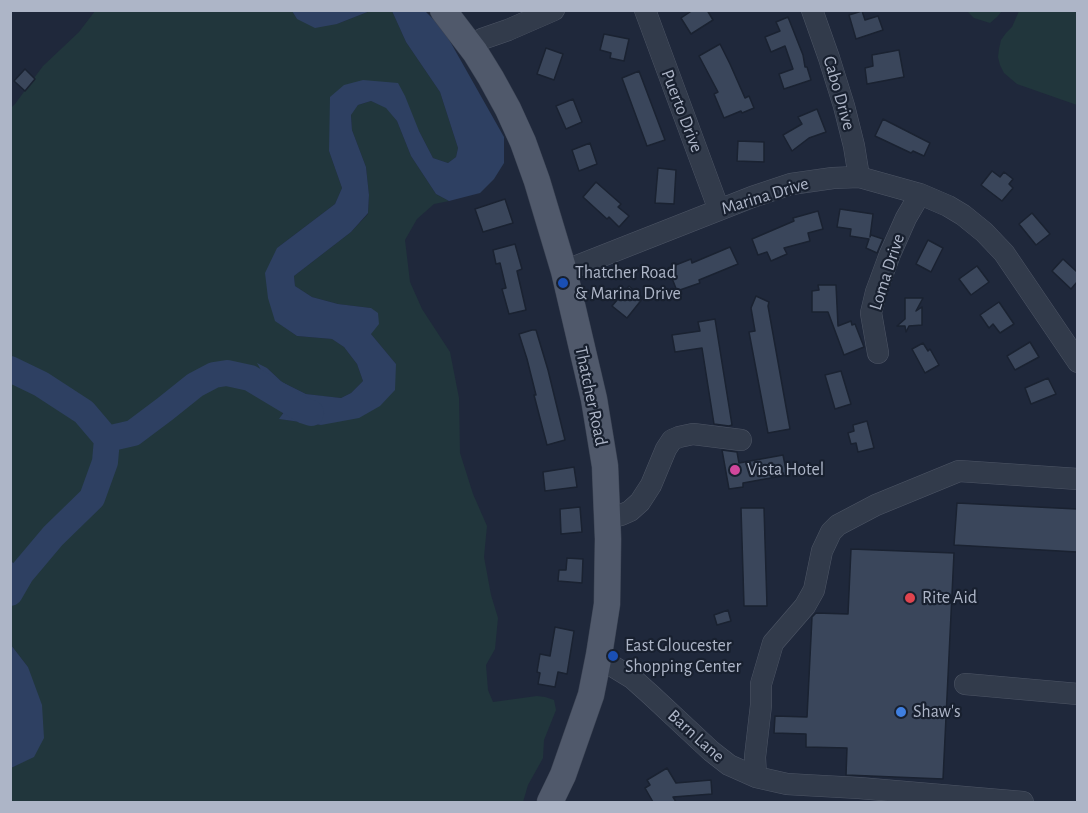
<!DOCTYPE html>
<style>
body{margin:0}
#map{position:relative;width:1088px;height:813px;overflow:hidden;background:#1f283b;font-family:"Alegreya Sans",sans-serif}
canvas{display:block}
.frame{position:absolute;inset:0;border:12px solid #adb5c7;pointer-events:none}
</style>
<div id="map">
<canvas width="1088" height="813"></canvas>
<div class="frame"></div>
</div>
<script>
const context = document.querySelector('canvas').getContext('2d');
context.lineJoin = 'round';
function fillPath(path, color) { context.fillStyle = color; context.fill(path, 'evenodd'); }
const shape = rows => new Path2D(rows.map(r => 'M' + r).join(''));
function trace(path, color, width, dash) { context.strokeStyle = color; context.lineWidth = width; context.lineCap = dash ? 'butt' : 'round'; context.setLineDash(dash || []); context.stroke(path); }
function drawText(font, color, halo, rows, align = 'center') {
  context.font = font + ' "Alegreya Sans",sans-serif'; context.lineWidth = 4.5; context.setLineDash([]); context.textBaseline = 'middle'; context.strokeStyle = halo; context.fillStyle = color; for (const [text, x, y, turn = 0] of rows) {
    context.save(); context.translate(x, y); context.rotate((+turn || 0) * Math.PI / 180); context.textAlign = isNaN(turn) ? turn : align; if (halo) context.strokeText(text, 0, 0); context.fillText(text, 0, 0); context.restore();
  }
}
fillPath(shape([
 [95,11,292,11,297,19,337,24,370,11,392,11,406,42,440,92,458,148,456,157,448,163,433,158,419,131,363,80,329,151,342,188,335,204,277,248,276,321,297,336,332,339,344,347,357,364,363,381,351,393,341,398,322,396,306,394,282,382,267,368,272,389,288,402,280,419,321,425,396,364,371,334,371,308,338,304,312,297,295,286,294,276,351,232,368,214,369,195,366,167,352,130,351,114,358,105,371,101,386,107,397,121,411,156,436,194,449,201,434,204,417,219,405,240,410,282,422,309,450,352,459,398,460,453,473,494,487,526,484,557,491,595,498,618,495,649,486,665,488,690,493,702,537,696,545,697,554,700,556,710,544,740,543,758,528,785,523,802,11,802,11,768,34,756,28,667,11,645,11,590,23,572,11,561,11,108,15,104,43,66,79,32],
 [967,11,1002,11,997,17,990,23,974,18],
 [1019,11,1077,11,1077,105,1017,84,1004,73,1000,65,998,57,999,49,1001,40,1006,33,1012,27]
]), '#21363c');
fillPath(shape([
 [292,11,370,11,337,24,315,28,297,19],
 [392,11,425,11,443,29,504,137,504,163,494,179,480,193,449,201,436,194,411,156,397,121,386,108,371,101,358,105,351,115,352,130,366,167,369,195,368,213,351,232,294,276,295,286,312,297,338,304,371,308,378,313,379,324,371,334,396,364,395,390,380,406,359,418,321,425,279,419,284,412,288,402,272,389,257,363,267,368,282,382,306,394,341,398,351,393,363,381,357,364,344,347,332,339,297,336,275,321,268,298,265,273,277,248,335,204,342,188,329,151,330,97,344,85,363,80,398,83,405,96,419,131,433,158,448,163,456,157,458,148,440,92,406,42],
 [11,561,23,572,11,590],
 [11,645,28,667,42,705,44,738,34,757,11,768,10,718,12,708,10,704]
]), '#2e4062');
trace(shape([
 [10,369,41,384,84,412,107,439,105,462,92,498,53,536,21,574,10,593],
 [107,439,133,433,165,409,195,385,214,375,227,373,250,378,305,411,311,413]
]), '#2e4062', 26);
const building = shape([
 [693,10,707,10,713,20,691,34,681,18,693,10],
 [862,11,865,20,878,16,883,30,856,39,849,15,862,11],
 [788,17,803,55,805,67,807,67,811,80,784,89,779,74,793,69,785,46,771,52,765,37,780,31,776,22,788,17],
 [604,34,629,39,624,61,610,58,611,53,600,50,604,34],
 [720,44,730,64,745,98,749,96,754,108,742,113,741,111,724,118,714,94,718,92,699,56,720,44],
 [546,48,563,54,554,80,537,74,546,48],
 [899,50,904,77,867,84,865,68,873,66,872,55,899,50],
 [25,69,35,79,25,91,14,81,25,69],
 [639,71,665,140,647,146,622,78,639,71],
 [573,99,582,122,566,129,556,106,573,99],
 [817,109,826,132,809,138,792,151,783,135,802,124,798,117,817,109],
 [883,119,930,143,924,156,913,151,911,153,875,136,883,119],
 [738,141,764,142,764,162,737,161,738,141],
 [590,143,597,164,579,171,572,150,590,143],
 [658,168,676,170,674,204,655,203,658,168],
 [992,171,1000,177,1004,172,1013,179,1009,184,1013,188,1002,201,981,185,992,171],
 [596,182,621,204,618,207,629,216,619,227,609,217,607,219,583,197,596,182],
 [505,199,513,223,483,232,475,209,505,199],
 [840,209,873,214,870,237,871,235,883,239,877,253,866,248,869,239,850,236,851,229,837,227,840,209],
 [818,211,823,229,808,233,810,241,784,248,787,254,771,261,767,252,758,255,752,239,794,221,793,218,818,211],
 [1032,213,1050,234,1036,245,1019,224,1032,213],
 [928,240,943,248,931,272,916,264,928,240],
 [515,244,522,269,517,271,526,310,509,314,502,289,506,288,500,263,496,264,493,250,515,244],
 [730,247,738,264,699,280,700,283,677,291,668,268,691,259,692,263,730,247],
 [1063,259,1077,272,1077,282,1071,289,1052,271,1063,259],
 [977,266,989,282,971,295,959,279,977,266],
 [818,285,836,285,838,326,851,321,852,325,855,324,864,347,844,355,828,312,812,312,812,291,819,290,818,285],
 [629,286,643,298,627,318,612,306,629,286],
 [756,296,769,302,768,306,790,429,768,433,749,332,755,331,751,308,756,296],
 [905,298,923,298,916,311,922,307,922,325,909,326,906,332,905,326,897,326,905,319,905,298],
 [999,302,1014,324,1000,333,993,324,989,328,980,315,999,302],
 [715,319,732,425,729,426,714,424,702,348,675,352,672,335,700,331,698,322,715,319],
 [532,330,536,330,548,370,565,440,547,445,534,395,536,395,527,359,519,334,532,330],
 [1030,342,1039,357,1015,370,1007,356,1030,342],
 [923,343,928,351,930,349,939,365,925,373,912,349,923,343],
 [841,371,851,404,835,409,825,375,841,371],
 [1048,378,1056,394,1031,404,1025,388,1048,378],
 [867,421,874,448,858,452,856,443,851,444,848,433,854,431,853,425,867,421],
 [722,450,737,452,739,463,783,455,787,475,743,483,743,487,729,489,722,450],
 [574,467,577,487,545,491,543,472,574,467],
 [957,503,1077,509,1077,552,954,545,957,503],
 [580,507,582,532,561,534,560,509,580,507],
 [741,508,764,508,767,606,744,606,741,508],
 [851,549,954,553,943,779,846,775,847,748,806,747,806,734,774,733,775,716,807,717,812,617,816,613,848,614,851,549],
 [567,558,583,559,582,583,558,581,559,570,566,570,567,558],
 [728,610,731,621,717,625,714,615,728,610],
 [555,627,574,631,567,674,558,672,555,687,538,684,540,673,537,672,540,654,550,656,555,627],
 [667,768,676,783,711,780,712,794,673,797,676,802,653,802,645,788,650,785,647,780,667,768]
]);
fillPath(building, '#3a465b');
trace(building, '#1a2231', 1.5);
const minor = shape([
 [645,10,719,210],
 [812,10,829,58,844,106,854,146,859,177],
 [470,46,482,39,508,30,554,10],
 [564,271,752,197,791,184,833,178,859,177,920,194,948,206,963,215,984,232,1004,253,1078,362],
 [878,353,871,313,876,292,890,254,906,218,920,194],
 [607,517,621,515,630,511,640,502,651,485,666,449,672,440,679,437,693,434,741,440],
 [599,655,614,667,632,678,651,695,711,751,729,765,756,777,787,784,804,785,859,788,1023,802],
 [965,684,1078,694],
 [756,777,755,757,761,705,761,684,773,643,805,606,814,590,822,551,831,532,838,525,876,505,959,471,1078,479]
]);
const major = shape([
 [443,10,475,52,491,78,508,109,523,142,537,181,564,271,594,399,605,466,608,539,607,604,599,655,591,695,563,775,550,802]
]);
trace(minor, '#4d5565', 22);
trace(major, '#3c4454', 27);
trace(minor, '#323b4b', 21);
trace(major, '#50596b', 26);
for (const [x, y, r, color] of [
 [563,283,6,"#1a4fb4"],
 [735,470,6,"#d1479c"],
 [910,598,6,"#e0444e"],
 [613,656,6,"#1a4fb4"],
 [901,712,6,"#3f7fe0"]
]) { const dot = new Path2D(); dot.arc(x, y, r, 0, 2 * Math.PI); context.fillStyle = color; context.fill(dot); trace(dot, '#18202f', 2); }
drawText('18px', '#adb5c7', '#18202f', [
 ["Cabo Drive",839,93,74],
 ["Puerto Drive",682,111,69],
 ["Marina Drive",765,196,-17],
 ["Loma Drive",887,272,-72],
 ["Thatcher Road",591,396,78],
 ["Barn Lane",696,736,42]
]);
drawText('18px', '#adb5c7', '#18202f', [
 ["Thatcher Road",575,273],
 ["& Marina Drive",575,294],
 ["Vista Hotel",747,470],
 ["Rite Aid",922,598],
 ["East Gloucester",625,646],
 ["Shopping Center",625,667],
 ["Shaw's",913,712]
], 'left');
</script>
